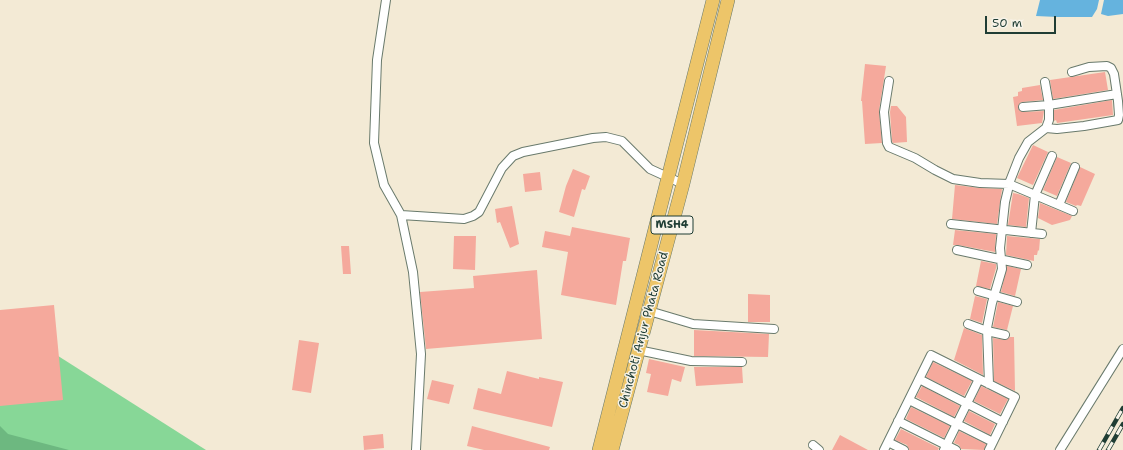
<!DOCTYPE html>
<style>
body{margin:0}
#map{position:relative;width:1123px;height:450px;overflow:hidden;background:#f3ead5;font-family:"Shantell Sans",sans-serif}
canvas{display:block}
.scale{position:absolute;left:985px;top:16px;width:71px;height:18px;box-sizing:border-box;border:2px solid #1f3d34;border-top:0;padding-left:5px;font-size:12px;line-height:14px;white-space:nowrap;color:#1f3d34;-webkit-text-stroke:3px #f7f3e8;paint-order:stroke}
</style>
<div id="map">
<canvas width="1123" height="450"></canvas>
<div class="scale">50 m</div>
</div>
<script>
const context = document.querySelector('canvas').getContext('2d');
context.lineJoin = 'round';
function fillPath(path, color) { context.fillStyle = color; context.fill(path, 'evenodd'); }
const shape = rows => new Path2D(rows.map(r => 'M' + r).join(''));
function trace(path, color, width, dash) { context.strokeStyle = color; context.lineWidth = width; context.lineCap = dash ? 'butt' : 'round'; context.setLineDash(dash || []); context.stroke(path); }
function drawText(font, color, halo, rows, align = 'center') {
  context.font = font + ' "Shantell Sans",sans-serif'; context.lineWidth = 3; context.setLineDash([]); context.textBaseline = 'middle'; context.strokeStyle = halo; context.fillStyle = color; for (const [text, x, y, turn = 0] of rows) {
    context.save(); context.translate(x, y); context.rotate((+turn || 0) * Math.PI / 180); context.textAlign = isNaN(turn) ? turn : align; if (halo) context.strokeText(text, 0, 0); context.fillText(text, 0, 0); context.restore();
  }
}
fillPath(shape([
 [0,319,206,450,0,450]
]), '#87d797');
fillPath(shape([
 [0,426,8,434,69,450,0,450]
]), '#6db880');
fillPath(shape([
 [1040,0,1099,0,1097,9,1092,17,1057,17,1036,16],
 [1104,0,1123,0,1123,14,1108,16,1101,14]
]), '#65b3de');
fillPath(shape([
 [865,64,886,66,879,111,882,143,865,144,862,101,861,101],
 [1105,72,1108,90,1053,99,1050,80],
 [1040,85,1043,100,1022,102,1020,103,1018,107,1019,110,1023,112,1044,111,1042,123,1017,126,1013,97,1018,96,1018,92,1022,91,1022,88],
 [1112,100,1113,115,1057,123,1056,120,1054,121,1054,110],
 [891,106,897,106,906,117,907,142,893,143,892,141,890,112],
 [1033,145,1048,152,1033,185,1017,178],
 [1057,157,1071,163,1057,196,1043,190],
 [1080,167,1095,174,1081,206,1077,205,1076,206,1066,202],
 [573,169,590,176,585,190,582,189,574,217,559,212,566,186],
 [540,172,542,190,525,192,523,174],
 [955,185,980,188,1002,189,997,224,952,219],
 [1013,193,1018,194,1029,198,1026,227,1008,225],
 [1040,203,1072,216,1070,220,1052,225,1038,218],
 [512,206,519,244,510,248,500,222,497,223,495,209],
 [572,227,630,238,626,261,623,261,616,305,561,295,568,252,542,247,545,231,570,236],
 [955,230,996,234,995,252,958,245,953,245],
 [454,236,476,236,475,270,453,269],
 [1007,236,1040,239,1039,251,1038,250,1037,255,1034,255,1034,261,1006,255],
 [341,246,349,246,351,274,343,274],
 [981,261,996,264,996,268,990,289,976,286],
 [1007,266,1021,269,1015,296,1001,292],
 [537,270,542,339,426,349,420,292,474,288,473,276],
 [748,294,770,295,770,322,748,322],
 [975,296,987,299,982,323,970,319],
 [998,302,1013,306,1007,330,993,327],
 [54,305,63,400,0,406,0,310],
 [964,328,982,335,983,375,954,360],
 [694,330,769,334,768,357,694,356],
 [1010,337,1014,337,1015,391,994,381,993,338,1006,340],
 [299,340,319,343,311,393,292,390],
 [649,359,685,367,681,382,672,379,668,396,647,392,651,374,646,373],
 [933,362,972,381,964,396,926,377],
 [694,367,742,367,743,383,696,386],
 [507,371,539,379,539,377,563,382,552,427,473,409,478,388,501,394],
 [432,380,454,385,449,404,427,399],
 [922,386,960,406,954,417,916,397],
 [981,386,1008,399,1000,414,974,401],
 [911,407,950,426,944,438,906,419],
 [969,411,995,424,990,435,964,421],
 [472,426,550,447,549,450,484,450,467,446],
 [901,429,939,448,938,450,909,450,907,445,895,440],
 [959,431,986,444,984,450,961,449,959,445,954,443],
 [383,434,384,448,364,450,363,436],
 [840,435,868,450,832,450]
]), '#f5a99c');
const minor = shape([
 [386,0,377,60,374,143,384,185,401,215,413,272,421,354,416,450],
 [889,81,884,112,887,143,889,147,915,158,935,170,953,179,980,183,1009,184,1073,211],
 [1023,107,1049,105,1117,94],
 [1046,128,1057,129,1084,126,1118,120,1119,115,1118,101,1114,74,1111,68,1107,66,1089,67,1072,72],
 [1059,205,1075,167],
 [401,215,464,219,473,216,479,212,502,168,513,156,523,152,593,138,606,137,622,141,650,169,683,184],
 [951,224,1042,234],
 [1031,233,1035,195,1052,156],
 [957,250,1027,265],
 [978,291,1017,302],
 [649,311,693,324,774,329],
 [968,324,987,331,1005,335],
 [638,350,691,361,742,362],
 [919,379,1003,422],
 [989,384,987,328,992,303,1002,269,1000,248,1005,202,1010,181,1019,158,1028,142,1046,128,1049,120,1049,105,1045,82],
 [909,400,993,442],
 [898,421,956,450],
 [888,442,904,450],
 [813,445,819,450],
 [884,450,931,355,1015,397,989,450],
 [944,450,979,379],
 [1060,450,1123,349]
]);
const primary = shape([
 [599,450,713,0],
 [612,450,683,184,728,0]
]);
trace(minor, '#697a6c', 10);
trace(primary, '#697a6c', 14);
trace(minor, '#fff', 8);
trace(primary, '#edc569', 13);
const rail = shape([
 [1099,450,1123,408],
 [1108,450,1123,424]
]);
trace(rail, '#1f3d34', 4.5);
trace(rail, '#f7f3e8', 3, [9]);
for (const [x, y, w] of [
 [672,225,42]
]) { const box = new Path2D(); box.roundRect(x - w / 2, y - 9, w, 18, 3); context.fillStyle = '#f7f3e8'; context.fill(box); trace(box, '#1f3d34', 1); }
drawText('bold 11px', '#1f3d34', null, [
 ["MSH4",672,225]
]);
drawText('12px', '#1f3d34', '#f7f3e8', [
 ["Chinchoti Anjur Phata Road",644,330,-75]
]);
</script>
